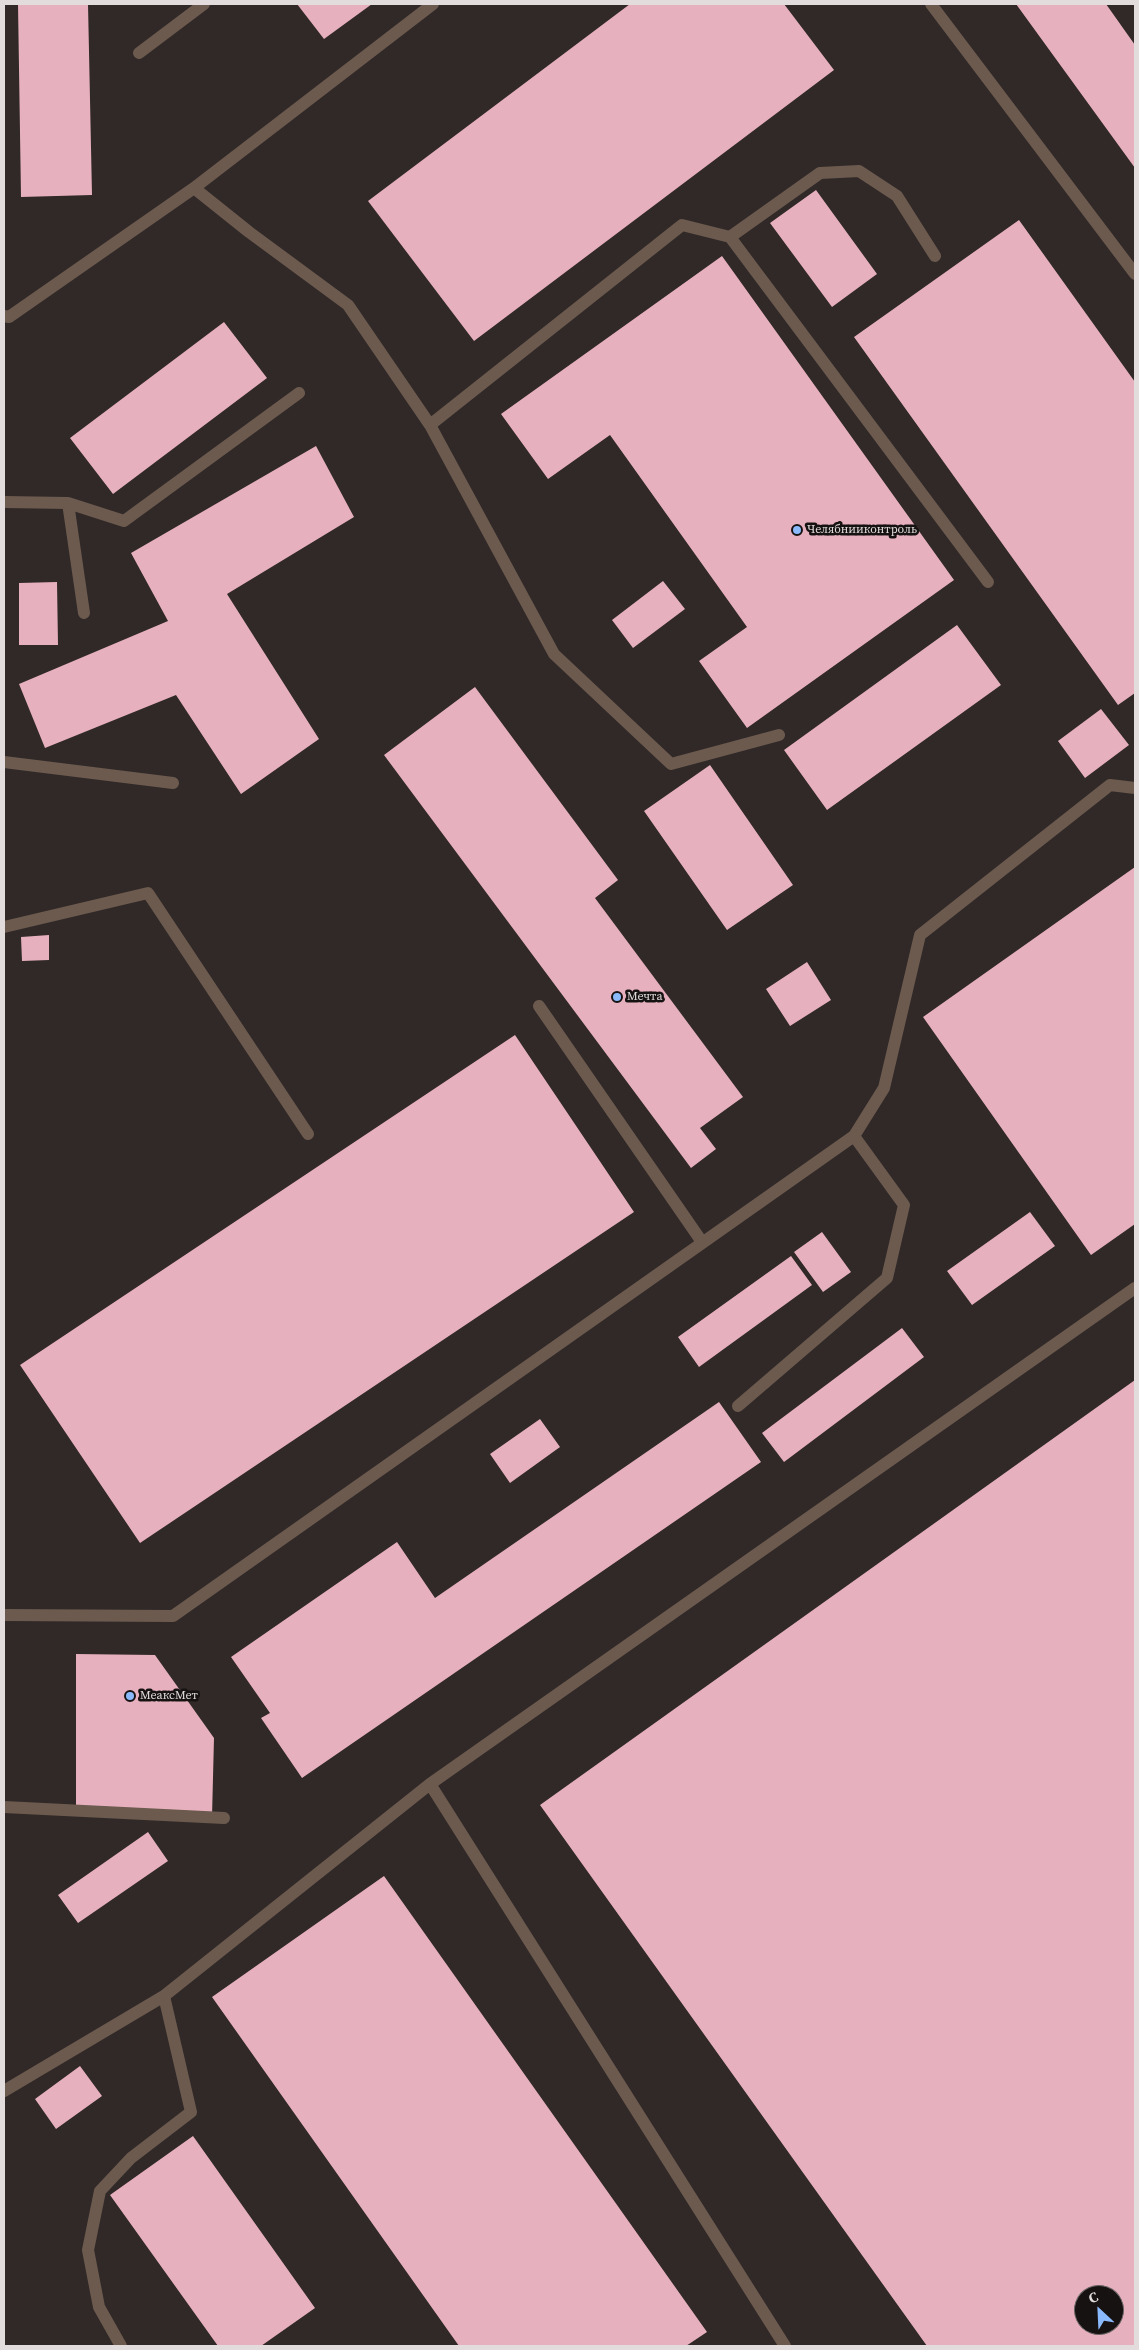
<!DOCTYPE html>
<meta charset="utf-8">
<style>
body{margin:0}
#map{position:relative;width:1139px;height:2350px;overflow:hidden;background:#302928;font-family:"Source Serif 4",serif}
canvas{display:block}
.frame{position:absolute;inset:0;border:5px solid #e2dddc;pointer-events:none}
.north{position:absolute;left:1074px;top:2285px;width:50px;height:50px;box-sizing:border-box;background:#161212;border:1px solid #686363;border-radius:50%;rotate:335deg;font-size:14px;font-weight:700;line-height:20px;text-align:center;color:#e2dddc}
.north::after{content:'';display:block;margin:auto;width:18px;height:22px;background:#8abafc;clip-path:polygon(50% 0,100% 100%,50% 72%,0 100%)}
</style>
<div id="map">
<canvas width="1139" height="2350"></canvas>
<div class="frame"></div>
<div class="north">С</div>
</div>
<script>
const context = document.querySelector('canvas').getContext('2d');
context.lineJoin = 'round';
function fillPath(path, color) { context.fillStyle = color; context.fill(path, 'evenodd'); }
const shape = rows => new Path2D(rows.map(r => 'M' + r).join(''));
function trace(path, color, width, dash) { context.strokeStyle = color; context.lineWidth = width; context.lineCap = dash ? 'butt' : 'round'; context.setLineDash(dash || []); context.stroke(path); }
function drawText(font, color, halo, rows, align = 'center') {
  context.font = font + ' "Source Serif 4",serif'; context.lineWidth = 5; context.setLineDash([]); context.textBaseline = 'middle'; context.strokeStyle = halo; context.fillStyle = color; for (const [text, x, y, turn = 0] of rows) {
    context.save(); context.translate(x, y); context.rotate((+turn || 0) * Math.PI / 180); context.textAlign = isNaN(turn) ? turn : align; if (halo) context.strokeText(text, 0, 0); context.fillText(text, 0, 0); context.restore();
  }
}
fillPath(shape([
 [18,4,88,4,92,195,21,197],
 [297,4,372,4,324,39],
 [630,4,784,4,834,70,474,341,368,201],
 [1016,4,1106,4,1135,45,1135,168],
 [816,190,877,274,832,307,770,223],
 [1019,220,1135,382,1135,693,1118,705,854,337],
 [722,256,954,580,747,728,699,661,747,627,610,435,548,479,501,414],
 [224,322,267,378,113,494,70,438],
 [316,446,354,517,227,594,319,739,241,794,176,695,45,748,19,684,168,621,131,553],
 [663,581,685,609,633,648,612,620],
 [57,582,58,645,19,645,19,583],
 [957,625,1001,685,827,810,784,750],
 [475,687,618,880,595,898,743,1097,700,1128,716,1149,691,1168,384,755],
 [1101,709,1129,745,1085,778,1058,741],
 [710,765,793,885,727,930,644,811],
 [1135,867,1135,1224,1091,1255,923,1017],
 [49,935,49,960,22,961,21,937],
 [807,962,831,1000,790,1026,766,989],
 [515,1035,634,1212,140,1543,20,1365],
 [1030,1212,1055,1246,972,1305,947,1271],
 [822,1232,851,1272,823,1292,794,1252],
 [791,1256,812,1285,699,1367,678,1337],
 [902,1328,924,1357,784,1462,762,1433],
 [1135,1380,1135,2346,927,2346,540,1805],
 [1084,2295,1114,2295,1114,2325,1084,2325],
 [719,1402,761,1462,302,1778,261,1718,270,1713,231,1657,397,1542,435,1598],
 [540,1419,560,1447,510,1483,490,1454],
 [76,1654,155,1655,214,1738,212,1817,76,1816],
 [148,1832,168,1861,78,1923,58,1895],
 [384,1876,707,2332,686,2346,459,2346,212,1997],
 [80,2066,102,2096,56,2129,35,2099],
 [193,2136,315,2308,261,2346,218,2346,110,2195]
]), '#e7b0bf');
trace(shape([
 [931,4,1135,274],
 [139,53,204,4],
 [194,188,433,4],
 [730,237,820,173,859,171,897,196,935,256],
 [4,316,9,317,194,188,249,232,348,305,430,425,554,654,671,764,779,735],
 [430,425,682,225,730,237,988,582],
 [4,502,68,503,124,521,299,393],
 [68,503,84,613],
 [4,762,173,783],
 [4,927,148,893,308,1134],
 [539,1006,702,1242],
 [738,1406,887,1278,904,1205,854,1136],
 [4,1615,173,1616,854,1136,884,1088,920,935,1110,785,1135,788],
 [430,1784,785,2346],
 [4,1807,224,1818],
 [4,2091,164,1996,430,1784,1135,1288],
 [121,2346,99,2307,88,2250,100,2191,131,2158,191,2112,164,1996]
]), '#6c5a4e', 12);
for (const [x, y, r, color] of [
 [797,530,5,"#8abafc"],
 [617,997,5,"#8abafc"],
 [130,1696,5,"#8abafc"]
]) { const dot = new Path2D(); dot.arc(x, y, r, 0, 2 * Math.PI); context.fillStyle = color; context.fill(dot); trace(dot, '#161212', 2); }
drawText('12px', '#e2dddc', '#161212', [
 ["Челябнииконтроль",807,530],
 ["Мечта",627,997],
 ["МеаксМет",140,1696]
], 'left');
</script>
